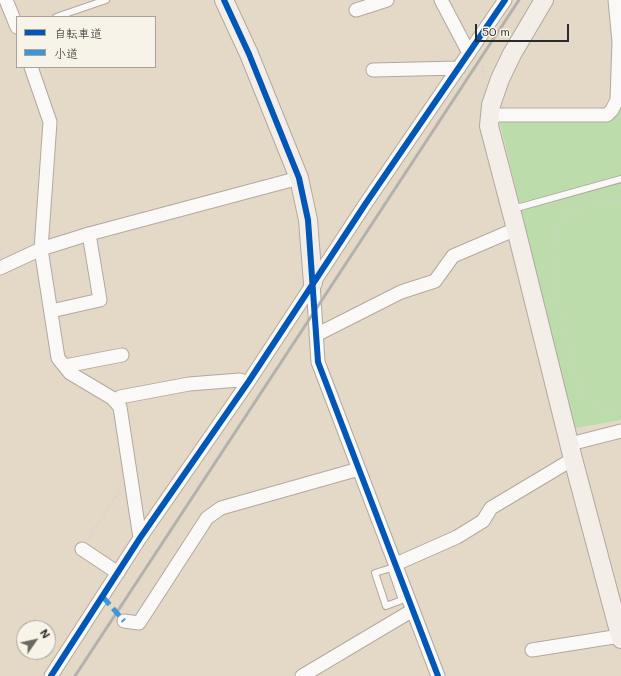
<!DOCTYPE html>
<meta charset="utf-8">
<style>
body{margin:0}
#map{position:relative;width:621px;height:676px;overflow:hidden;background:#e4d9c7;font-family:Mali,"Klee One",sans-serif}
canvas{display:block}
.legend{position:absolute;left:16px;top:16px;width:140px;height:52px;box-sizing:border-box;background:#f7f3e8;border:1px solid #a5a39c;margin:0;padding:5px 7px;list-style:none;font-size:12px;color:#2b2b2b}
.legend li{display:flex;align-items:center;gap:8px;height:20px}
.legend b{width:20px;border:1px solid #a5a39c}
.north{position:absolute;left:16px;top:620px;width:40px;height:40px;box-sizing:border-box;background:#f7f3e8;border:1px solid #a5a39c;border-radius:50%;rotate:56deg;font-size:11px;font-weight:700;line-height:16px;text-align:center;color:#2b2b2b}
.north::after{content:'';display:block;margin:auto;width:14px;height:18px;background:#6c6862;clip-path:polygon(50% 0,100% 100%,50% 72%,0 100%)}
.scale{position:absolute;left:475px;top:24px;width:94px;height:18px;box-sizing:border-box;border:2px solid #2b2b2b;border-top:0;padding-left:5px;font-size:12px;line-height:14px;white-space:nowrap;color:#2b2b2b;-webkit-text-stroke:3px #f7f3e8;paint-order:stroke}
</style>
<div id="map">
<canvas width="621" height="676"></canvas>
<ul class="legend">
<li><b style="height:5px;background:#0057b8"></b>自転車道</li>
<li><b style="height:5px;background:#3c96d7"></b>小道</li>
</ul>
<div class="north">N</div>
<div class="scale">50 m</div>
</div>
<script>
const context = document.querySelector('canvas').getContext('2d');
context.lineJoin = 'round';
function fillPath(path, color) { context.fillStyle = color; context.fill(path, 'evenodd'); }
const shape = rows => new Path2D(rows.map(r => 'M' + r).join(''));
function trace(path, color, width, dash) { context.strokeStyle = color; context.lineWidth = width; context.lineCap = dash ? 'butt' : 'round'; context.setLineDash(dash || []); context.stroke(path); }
fillPath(shape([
 [621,23,621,420,575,428,499,120,597,120,613,118,620,103]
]), '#bcdcac');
const lane = shape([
 [56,17,106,0],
 [513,209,621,179],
 [391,568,402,600,386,606,375,573,391,568]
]);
const street = shape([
 [6,0,17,27],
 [441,0,469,53],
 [356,10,387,0],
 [31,67,50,122,41,249,58,358,70,373,112,398,120,407,140,538],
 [373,70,459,68],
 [490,115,607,115,612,110,617,100,619,42,615,0],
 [0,268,41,249,89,234,299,178],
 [313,283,318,362,438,676],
 [51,311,100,300,89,234],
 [316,335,401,292,435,281,453,256,516,229],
 [65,366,122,355],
 [115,401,120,397,189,384,240,380,247,384],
 [570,444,621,431],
 [82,549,118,573],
 [396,564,457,537,483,521,491,508,573,459],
 [124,621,139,623,207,518,221,508,359,469],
 [532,650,620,636],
 [51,676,140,538,249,381,366,203,505,0],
 [302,676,413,610]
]);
const secondary = shape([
 [224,0,249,54,299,178,308,220,313,283],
 [544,0,512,54,500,79,491,105,489,126,516,229,573,459,621,639]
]);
trace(lane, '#b0a99e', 8);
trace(street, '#b0a99e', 15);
trace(secondary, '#b0a99e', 20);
trace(shape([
 [482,67,484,76],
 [621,200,561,214,552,279,582,397,614,414,621,413],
 [0,245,3,253],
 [89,538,120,490]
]), '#d1cfca', 2, [1, 3]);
trace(lane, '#fbf9f7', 6);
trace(street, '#fbf9f7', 13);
trace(secondary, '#f3efe8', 18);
trace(shape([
 [75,676,519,0]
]), '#b3b1ae', 3);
trace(shape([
 [103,597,124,621]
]), '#3c96d7', 5, [10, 5]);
trace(shape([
 [224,0,249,54,299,178,308,220,318,362,438,676],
 [51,676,140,538,249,381,366,203,505,0]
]), '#0057b8', 6);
</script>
